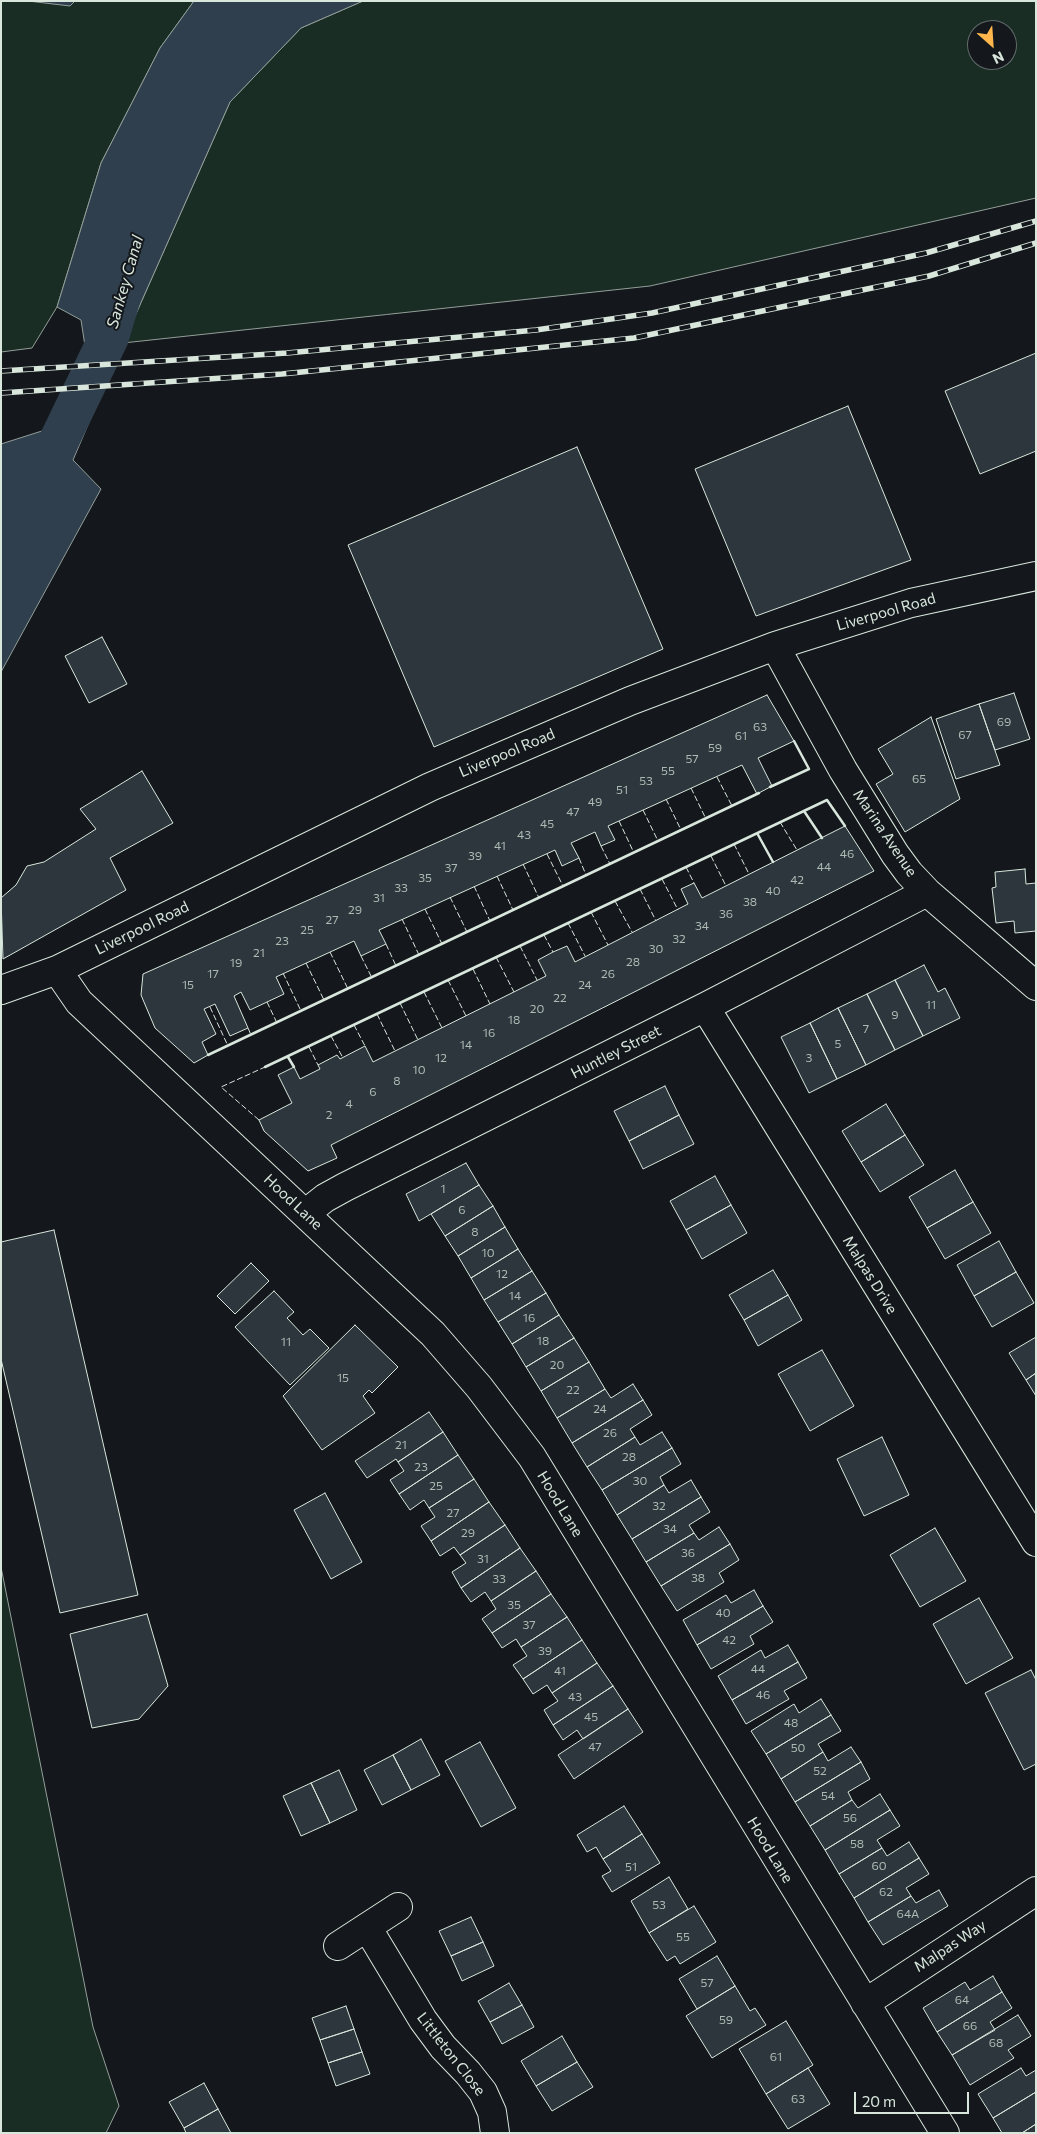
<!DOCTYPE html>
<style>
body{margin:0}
#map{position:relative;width:1037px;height:2134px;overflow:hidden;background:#14181c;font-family:Commissioner,sans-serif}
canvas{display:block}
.frame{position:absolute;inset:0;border:2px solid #d8e6dc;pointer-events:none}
.north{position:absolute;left:967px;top:20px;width:50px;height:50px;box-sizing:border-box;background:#14181c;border:1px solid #626a69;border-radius:50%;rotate:154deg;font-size:14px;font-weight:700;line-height:20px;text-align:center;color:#d8e6dc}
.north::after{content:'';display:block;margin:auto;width:18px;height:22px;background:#ffb74d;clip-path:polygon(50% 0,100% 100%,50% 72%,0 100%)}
.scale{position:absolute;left:854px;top:2092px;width:115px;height:22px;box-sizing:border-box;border:2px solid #d8e6dc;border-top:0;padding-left:6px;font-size:15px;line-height:18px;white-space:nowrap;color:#d8e6dc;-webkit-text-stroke:4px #14181c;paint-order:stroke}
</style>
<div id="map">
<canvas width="1037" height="2134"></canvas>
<div class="frame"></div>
<div class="north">N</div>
<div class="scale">20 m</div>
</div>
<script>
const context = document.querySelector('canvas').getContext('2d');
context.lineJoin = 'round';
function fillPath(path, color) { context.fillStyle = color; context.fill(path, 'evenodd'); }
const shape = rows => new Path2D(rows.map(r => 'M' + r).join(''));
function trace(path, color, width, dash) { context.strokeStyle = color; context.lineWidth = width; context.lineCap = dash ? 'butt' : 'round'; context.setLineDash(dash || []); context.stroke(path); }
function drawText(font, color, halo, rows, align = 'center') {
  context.font = font + ' Commissioner,sans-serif'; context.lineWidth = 4; context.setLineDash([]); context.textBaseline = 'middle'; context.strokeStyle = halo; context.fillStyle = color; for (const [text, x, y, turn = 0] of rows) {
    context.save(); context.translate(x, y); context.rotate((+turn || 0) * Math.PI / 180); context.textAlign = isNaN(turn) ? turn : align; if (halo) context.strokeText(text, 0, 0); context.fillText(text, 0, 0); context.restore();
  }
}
const green = shape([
 [1,1,194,1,160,48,101,163,57,307,32,348,1,352,1,1],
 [363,1,1036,1,1036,198,650,286,123,343,230,102,301,28,363,1],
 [977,30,1007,30,1007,60,977,60,977,30],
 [1,1567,93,2027,119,2106,106,2133,1,2133,1,1567]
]);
fillPath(green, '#1a2d24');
trace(green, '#939e99', 1);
const water = shape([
 [28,1,75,1,70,6,28,1],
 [194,1,363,1,301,28,230,102,123,343,85,346,81,320,57,307,101,163,160,48,194,1],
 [56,406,96,406,73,460,101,489,1,672,1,444,45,430,56,406]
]);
fillPath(water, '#2f3f4d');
trace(water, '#939e99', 1);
trace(shape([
 [52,455,109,337,122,293]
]), '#2f3f4d', 40);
const building = shape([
 [1036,353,1036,451,980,474,945,391,1036,353],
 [848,406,911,560,756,616,695,469,848,406],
 [577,447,663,649,434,747,348,545,577,447],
 [102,637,127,684,89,703,65,656,102,637],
 [1014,693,1030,739,995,750,979,704,1014,693],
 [767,695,794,741,758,758,772,786,757,794,742,765,608,826,615,840,601,846,595,832,571,843,579,858,562,866,555,850,379,930,386,944,361,956,354,941,276,977,284,994,250,1010,241,992,234,996,248,1028,230,1036,215,1004,204,1009,216,1034,202,1042,208,1055,194,1063,155,1028,141,995,143,974,767,695],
 [979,704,1000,765,956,779,936,719,979,704],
 [931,717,960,799,905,832,876,784,893,774,878,749,931,717],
 [142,771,173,823,110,858,126,890,3,959,1,898,16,885,27,866,44,862,96,829,80,809,142,771],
 [845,826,874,871,331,1145,337,1158,308,1171,264,1131,259,1120,292,1103,278,1075,294,1067,300,1079,320,1069,318,1065,337,1055,340,1059,365,1046,373,1062,546,976,538,960,553,952,567,946,575,962,688,904,681,889,694,883,702,898,845,826],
 [1025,869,1026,884,1036,883,1036,931,1015,933,1014,921,996,923,992,888,996,887,995,872,1025,869],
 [924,965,938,992,945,988,960,1018,923,1036,895,980,924,965],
 [895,980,923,1036,895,1050,867,994,895,980],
 [867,994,895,1050,866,1065,838,1008,867,994],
 [838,1008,866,1065,837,1079,810,1023,838,1008],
 [810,1023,837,1079,809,1093,781,1037,810,1023],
 [665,1086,679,1115,629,1141,614,1111,665,1086],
 [886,1104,905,1135,861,1162,842,1131,886,1104],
 [679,1115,694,1144,643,1169,629,1141,679,1115],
 [905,1135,924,1165,880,1192,861,1162,905,1135],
 [466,1163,479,1185,419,1221,406,1194,466,1163],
 [955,1170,973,1202,927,1228,909,1197,955,1170],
 [715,1176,731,1205,686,1230,670,1201,715,1176],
 [479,1185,493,1206,445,1236,431,1214,479,1185],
 [973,1202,991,1233,945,1259,927,1228,973,1202],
 [731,1205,747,1233,702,1259,686,1230,731,1205],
 [493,1206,505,1227,458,1256,445,1236,493,1206],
 [505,1227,518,1249,471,1278,458,1256,505,1227],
 [54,1230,138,1595,60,1613,1,1359,1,1242,54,1230],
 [999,1241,1016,1272,974,1296,957,1265,999,1241],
 [518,1249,532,1271,484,1300,471,1278,518,1249],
 [251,1263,269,1281,235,1314,217,1296,251,1263],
 [773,1270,788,1295,744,1320,729,1295,773,1270],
 [532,1271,546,1293,498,1322,484,1300,532,1271],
 [1016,1272,1034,1303,992,1327,974,1296,1016,1272],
 [274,1291,294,1312,287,1318,303,1335,310,1329,329,1348,290,1385,235,1327,274,1291],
 [546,1293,559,1315,512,1344,498,1322,546,1293],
 [788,1295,802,1320,758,1346,744,1320,788,1295],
 [559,1315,574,1338,526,1367,512,1344,559,1315],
 [355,1325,398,1367,372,1393,369,1390,363,1396,375,1413,322,1450,283,1396,355,1325],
 [1036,1337,1036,1373,1026,1380,1009,1353,1036,1337],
 [574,1338,589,1362,541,1391,526,1367,574,1338],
 [822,1350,854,1406,810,1431,778,1374,822,1350],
 [589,1362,605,1389,557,1418,541,1391,589,1362],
 [1036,1373,1036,1396,1026,1380,1036,1373],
 [633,1384,643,1400,572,1443,557,1418,605,1389,611,1398,633,1384],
 [643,1400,652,1415,630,1429,635,1437,587,1467,572,1443,643,1400],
 [429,1412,443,1432,398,1462,396,1459,367,1478,355,1461,429,1412],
 [443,1432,458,1455,399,1494,390,1480,404,1471,398,1462,443,1432],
 [662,1432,672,1448,602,1490,587,1467,635,1437,640,1445,662,1432],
 [882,1437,909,1495,864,1516,837,1459,882,1437],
 [672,1448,681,1464,660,1477,664,1485,617,1515,602,1490,672,1448],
 [458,1455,474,1479,429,1508,424,1500,410,1510,399,1494,458,1455],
 [474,1479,489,1502,431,1541,421,1526,435,1517,429,1508,474,1479],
 [691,1480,701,1497,632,1539,617,1515,664,1485,669,1493,691,1480],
 [325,1493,362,1562,331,1579,294,1510,325,1493],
 [701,1497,710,1512,689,1525,694,1533,646,1562,632,1539,701,1497],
 [489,1502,505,1525,460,1555,454,1547,440,1556,431,1541,489,1502],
 [505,1525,520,1548,461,1588,452,1572,466,1563,460,1555,505,1525],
 [719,1527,730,1544,661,1586,646,1562,694,1533,699,1540,719,1527],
 [935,1528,966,1581,920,1607,890,1555,935,1528],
 [730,1544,739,1560,719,1573,724,1582,677,1611,661,1586,730,1544],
 [520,1548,536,1571,491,1601,485,1592,471,1602,461,1588,520,1548],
 [536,1571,551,1594,492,1633,482,1619,496,1609,491,1601,536,1571],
 [754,1590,763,1606,697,1645,683,1620,726,1595,731,1603,754,1590],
 [551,1594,567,1617,521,1647,516,1639,502,1648,492,1633,551,1594],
 [979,1598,1013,1658,966,1684,933,1624,979,1598],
 [763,1606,773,1622,750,1636,754,1644,711,1669,697,1645,763,1606],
 [147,1614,168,1686,139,1719,92,1728,70,1634,147,1614],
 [567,1617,582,1640,523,1679,513,1665,527,1656,521,1647,567,1617],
 [582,1640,597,1663,552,1693,547,1685,533,1694,523,1679,582,1640],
 [788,1645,798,1662,732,1700,718,1676,761,1650,765,1658,788,1645],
 [798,1662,807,1678,784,1691,789,1699,746,1724,732,1700,798,1662],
 [597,1663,613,1686,553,1725,544,1710,558,1701,552,1693,597,1663],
 [1031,1670,1036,1680,1036,1764,1024,1770,985,1693,1031,1670],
 [613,1686,628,1709,583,1739,577,1730,563,1740,553,1725,613,1686],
 [821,1699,831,1715,766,1754,751,1731,794,1704,799,1713,821,1699],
 [628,1709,643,1732,574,1779,558,1755,628,1709],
 [831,1715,841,1731,818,1744,823,1752,781,1779,766,1754,831,1715],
 [421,1739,440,1775,411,1790,393,1755,421,1739],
 [480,1742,516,1808,481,1827,445,1761,480,1742],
 [851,1747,861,1762,795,1802,781,1779,823,1752,828,1761,851,1747],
 [393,1755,411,1790,382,1805,364,1770,393,1755],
 [861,1762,870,1779,848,1792,852,1800,810,1826,795,1802,861,1762],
 [339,1770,357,1810,330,1823,311,1783,339,1770],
 [311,1783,330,1823,301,1836,283,1796,311,1783],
 [880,1794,890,1810,825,1850,810,1826,852,1800,858,1808,880,1794],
 [624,1806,642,1834,603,1859,596,1847,587,1852,577,1835,624,1806],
 [890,1810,900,1826,877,1840,882,1848,839,1874,825,1850,890,1810],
 [642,1834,660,1863,612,1892,602,1876,611,1871,603,1859,642,1834],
 [909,1842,919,1858,854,1898,839,1874,882,1848,887,1856,909,1842],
 [919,1858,929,1874,906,1888,911,1896,868,1922,854,1898,919,1858],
 [669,1877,688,1909,649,1933,631,1901,669,1877],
 [939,1890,948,1906,883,1945,868,1922,911,1896,916,1903,939,1890],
 [694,1906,716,1942,680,1964,675,1956,667,1961,649,1933,694,1906],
 [471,1917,483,1942,451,1956,439,1931,471,1917],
 [483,1942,494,1966,462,1981,451,1956,483,1942],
 [717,1956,735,1986,697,2009,679,1979,717,1956],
 [993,1976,1002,1992,937,2032,923,2008,965,1982,970,1990,993,1976],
 [509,1983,522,2005,490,2022,478,2001,509,1983],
 [735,1986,750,2011,755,2008,766,2025,712,2058,686,2016,735,1986],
 [1002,1992,1012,2008,990,2022,995,2030,952,2055,937,2032,1002,1992],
 [522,2005,534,2027,502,2044,490,2022,522,2005],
 [346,2006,354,2029,320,2040,312,2018,346,2006],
 [1018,2015,1031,2036,1008,2050,1014,2058,970,2085,952,2055,1018,2015],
 [786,2021,813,2065,766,2094,739,2049,786,2021],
 [354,2029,362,2052,328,2063,320,2040,354,2029],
 [562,2036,577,2062,536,2086,521,2061,562,2036],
 [362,2052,370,2074,336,2086,328,2063,362,2052],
 [577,2062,593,2087,552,2111,536,2086,577,2062],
 [808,2068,830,2104,788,2129,766,2094,808,2068],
 [1021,2068,1026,2076,1036,2070,1036,2092,993,2118,978,2094,1021,2068],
 [204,2083,218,2109,184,2128,169,2102,204,2083],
 [1036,2092,1036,2124,1022,2133,1002,2133,993,2118,1036,2092],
 [218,2109,231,2133,186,2133,184,2128,218,2109],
 [1036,2124,1036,2133,1022,2133,1036,2124]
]);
fillPath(building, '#2c363c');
trace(building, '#d8e6dc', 1);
const minor = shape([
 [775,646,843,770,895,854,909,873,927,892,1036,986],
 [57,970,79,1002,433,1334,479,1387,532,1457,945,2133],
 [1,990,57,970,430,787,630,701,775,646,911,603,1036,576],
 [705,1007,1036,1542],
 [306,1213,325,1198,345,1187,705,1007,927,892],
 [367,1927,423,2020,443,2047,468,2073,483,2092,492,2112,495,2133],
 [338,1946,398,1907],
 [865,2003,1036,1891]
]);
trace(minor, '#d8e6dc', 30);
trace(minor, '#14181c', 28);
const rail = shape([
 [1,371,287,353,536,330,652,313,926,253,1036,221],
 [1,393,282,374,634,338,929,276,1036,243]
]);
trace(rail, '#d8e6dc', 5.5);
trace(rail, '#14181c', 4, [11]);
trace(shape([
 [717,777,732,806],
 [691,788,706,819],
 [666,799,681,830],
 [643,810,658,841],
 [619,821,634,853],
 [780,822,797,850],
 [734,844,749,874],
 [601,846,610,864],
 [547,854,563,886],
 [711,856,726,886],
 [579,858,586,875],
 [523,864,539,898],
 [686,867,694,883],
 [497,876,513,910],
 [662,879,678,910],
 [474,886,490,921],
 [640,889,656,921],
 [450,897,467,932],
 [615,901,632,932],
 [425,909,442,944],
 [591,912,608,945],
 [402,919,419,955],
 [568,923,585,956],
 [544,935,553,952],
 [386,944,396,966],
 [520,946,537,980],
 [330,952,348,989],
 [361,956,372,978],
 [496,957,514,992],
 [306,963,324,1000],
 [473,969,490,1004],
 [283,973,301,1011],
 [448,980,466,1016],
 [424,992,442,1028],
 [267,1002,277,1023],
 [400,1003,418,1040],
 [210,1007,228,1046],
 [377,1014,395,1051],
 [354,1025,365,1046],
 [248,1028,251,1035],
 [331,1036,343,1058],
 [309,1047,318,1065],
 [259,1120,221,1087,265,1067]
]), '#d8e6dc', 1, [6, 2.5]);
trace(shape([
 [770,787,809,769,794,741],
 [804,811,822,838],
 [757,833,773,862],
 [208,1055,759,793],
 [288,1057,294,1067],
 [265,1067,827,800,845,826]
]), '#d8e6dc', 2.5);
drawText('12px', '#adbab4', null, [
 ["69",1004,722],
 ["63",760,727],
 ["67",965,735],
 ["61",741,736],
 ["59",715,748],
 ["57",692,759],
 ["55",668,771],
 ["65",919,779],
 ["53",646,781],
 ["51",622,790],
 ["49",595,802],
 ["47",573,812],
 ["45",547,824],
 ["43",524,835],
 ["41",500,846],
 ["46",847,854],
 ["39",475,856],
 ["44",824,867],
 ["37",451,868],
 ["35",425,878],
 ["42",797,880],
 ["33",401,888],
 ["40",773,891],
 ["31",379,898],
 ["38",750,902],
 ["29",355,910],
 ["36",726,914],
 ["27",332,920],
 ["34",702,926],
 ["25",307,930],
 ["32",679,939],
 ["23",282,941],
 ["30",656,949],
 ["21",259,953],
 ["28",633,962],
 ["19",236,963],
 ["17",213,974],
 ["26",608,974],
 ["15",188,985],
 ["24",585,985],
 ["22",560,998],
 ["11",931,1005],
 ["20",537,1009],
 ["9",895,1015],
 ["18",514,1020],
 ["7",866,1029],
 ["16",489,1033],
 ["5",838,1044],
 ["14",466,1045],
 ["12",441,1058],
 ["3",809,1058],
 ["10",419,1070],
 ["8",397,1081],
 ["6",373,1092],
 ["4",349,1104],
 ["2",329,1115],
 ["1",443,1189],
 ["6",462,1210],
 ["8",475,1232],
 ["10",488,1253],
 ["12",502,1274],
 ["14",515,1296],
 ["16",529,1318],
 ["18",543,1341],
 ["11",286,1342],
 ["20",557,1365],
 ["15",343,1378],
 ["22",573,1390],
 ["24",600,1409],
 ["26",610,1433],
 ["21",401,1445],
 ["28",629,1457],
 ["23",421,1467],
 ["30",640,1481],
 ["25",436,1486],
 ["32",659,1506],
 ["27",453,1513],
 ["34",670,1529],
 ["29",468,1533],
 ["36",688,1553],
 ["31",483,1559],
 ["38",698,1578],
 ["33",499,1579],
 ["35",514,1605],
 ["40",723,1613],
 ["37",529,1625],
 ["42",729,1640],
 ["39",545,1651],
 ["44",758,1669],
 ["41",560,1671],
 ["46",763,1695],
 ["43",575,1697],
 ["45",591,1717],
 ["48",791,1723],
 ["47",595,1747],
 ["50",798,1748],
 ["52",820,1771],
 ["54",828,1796],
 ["56",850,1818],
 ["58",857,1844],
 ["60",879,1866],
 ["51",631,1867],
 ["62",886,1892],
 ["53",659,1905],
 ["64A",908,1914],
 ["55",683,1937],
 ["57",707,1983],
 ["64",962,2000],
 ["59",726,2020],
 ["66",970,2026],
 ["68",996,2043],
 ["61",776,2057],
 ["63",798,2099]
]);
drawText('15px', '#d8e6dc', '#14181c', [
 ["Liverpool Road",886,612,-16],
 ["Liverpool Road",507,753,-23],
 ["Marina Avenue",885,833,56],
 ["Liverpool Road",142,928,-26],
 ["Huntley Street",616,1052,-27],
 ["Hood Lane",293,1202,43],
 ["Malpas Drive",870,1275,58],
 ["Hood Lane",560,1504,59],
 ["Hood Lane",770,1850,59],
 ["Malpas Way",950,1946,-33],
 ["Littleton Close",451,2054,52]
]);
drawText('italic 16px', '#d8e6dc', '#14181c', [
 ["Sankey Canal",125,282,-74]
]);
</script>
